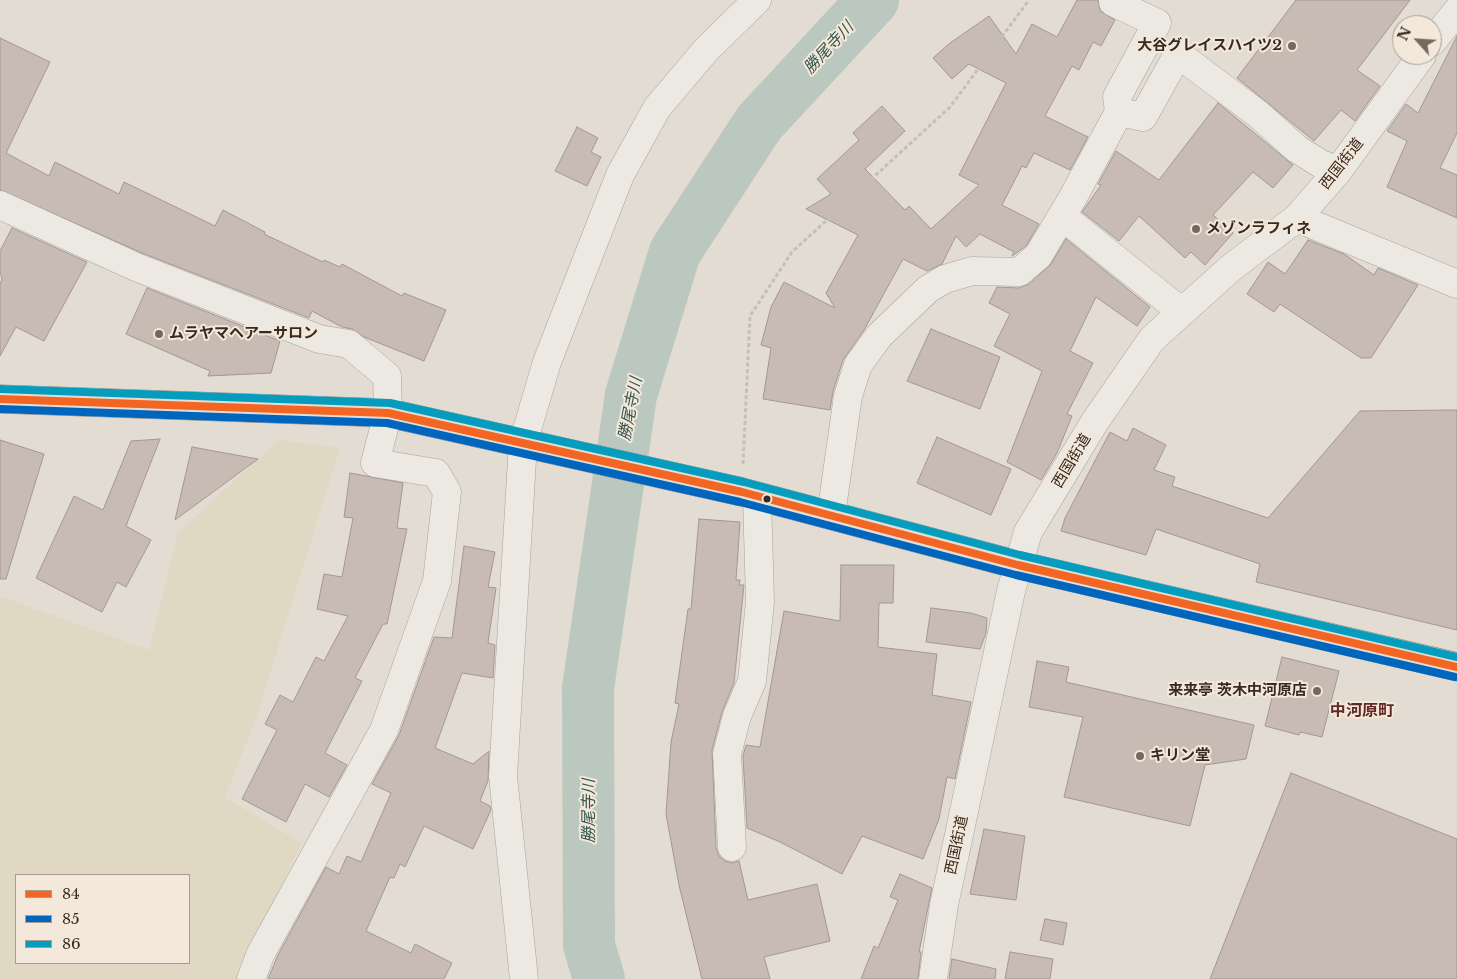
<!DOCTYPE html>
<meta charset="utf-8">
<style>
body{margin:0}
#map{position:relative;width:1457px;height:979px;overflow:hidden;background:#e3dcd2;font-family:"Libre Baskerville",serif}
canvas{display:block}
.legend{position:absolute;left:15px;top:874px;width:175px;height:90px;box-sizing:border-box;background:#f3e8d9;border:1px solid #a89c90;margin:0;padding:6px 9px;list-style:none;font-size:15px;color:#382a22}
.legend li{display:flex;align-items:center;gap:10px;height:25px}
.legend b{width:25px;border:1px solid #a89c90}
.north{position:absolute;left:1392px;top:15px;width:50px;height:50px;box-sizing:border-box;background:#f3e8d9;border:1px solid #a89c90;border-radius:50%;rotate:296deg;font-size:14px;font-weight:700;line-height:20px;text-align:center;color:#382a22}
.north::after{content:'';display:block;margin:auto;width:18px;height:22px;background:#746860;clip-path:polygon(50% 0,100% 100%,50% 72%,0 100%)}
</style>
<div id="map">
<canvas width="1457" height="979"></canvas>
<ul class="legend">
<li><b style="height:6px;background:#f26522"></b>84</li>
<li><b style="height:6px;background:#0065bd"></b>85</li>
<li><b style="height:6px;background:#069cbd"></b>86</li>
</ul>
<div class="north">N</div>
</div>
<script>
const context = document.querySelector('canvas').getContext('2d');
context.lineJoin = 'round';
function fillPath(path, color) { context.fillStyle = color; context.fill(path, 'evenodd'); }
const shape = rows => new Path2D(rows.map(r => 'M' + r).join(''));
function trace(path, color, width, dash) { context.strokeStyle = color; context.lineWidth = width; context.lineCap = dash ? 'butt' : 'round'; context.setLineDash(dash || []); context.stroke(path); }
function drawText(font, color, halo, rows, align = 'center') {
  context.font = font + ' "Libre Baskerville","Noto Sans JP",serif'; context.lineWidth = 4; context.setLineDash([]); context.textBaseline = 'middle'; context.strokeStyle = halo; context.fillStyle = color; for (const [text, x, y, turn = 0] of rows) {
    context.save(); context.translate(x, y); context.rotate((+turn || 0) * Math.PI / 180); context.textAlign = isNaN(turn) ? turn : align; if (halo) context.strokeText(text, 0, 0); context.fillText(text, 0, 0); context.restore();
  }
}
fillPath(shape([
 [279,440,340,448,256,719,225,797,302,843,236,979,0,979,0,596,149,650,178,532],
 [16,875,189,875,189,963,16,963]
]), '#e1d8c4');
trace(shape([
 [599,979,589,945,588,688,631,395,675,252,759,123,873,0]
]), '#bbc8bf', 52);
const building = shape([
 [1077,0,1098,0,1100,11,1115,20,1101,46,1093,42,1079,70,1072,66,1045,116,1088,137,1070,170,1034,153,1026,168,1022,166,1002,205,1039,224,1026,246,1012,256,1014,252,980,234,966,247,956,236,942,264,927,271,903,259,864,330,843,360,833,391,830,410,763,399,771,348,761,345,771,307,784,282,835,308,826,293,858,235,806,209,831,194,817,179,859,140,853,133,882,106,905,131,865,169,905,210,909,206,931,229,979,185,959,175,1006,83,969,64,952,79,933,58,950,43,989,16,1016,54,1032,24,1057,37,1077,0],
 [1296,0,1410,0,1357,70,1380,86,1355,121,1341,110,1314,141,1237,78,1296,0],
 [1457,36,1457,133,1440,168,1457,175,1457,218,1387,187,1407,141,1387,131,1406,104,1418,113,1457,36],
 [0,38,50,62,6,153,49,176,55,162,119,194,124,182,215,226,223,210,265,232,264,234,323,262,324,260,340,267,342,264,402,296,404,293,446,310,424,361,364,337,352,329,342,327,312,311,309,318,142,253,0,190,0,38],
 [1218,103,1293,165,1273,188,1253,172,1213,215,1233,233,1205,265,1191,252,1185,258,1139,216,1119,241,1082,212,1101,185,1098,184,1116,151,1159,180,1218,103],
 [577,127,598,138,591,152,601,157,587,186,555,171,577,127],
 [12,228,87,262,44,341,16,327,0,356,0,284,2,279,0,271,0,251,12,228],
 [1066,239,1150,307,1137,326,1096,297,1070,351,1093,363,1067,414,1072,416,1057,453,1041,480,1007,462,1042,371,994,346,1010,314,989,303,997,287,1019,288,1029,284,1051,264,1066,239],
 [1308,240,1344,254,1374,275,1378,268,1418,285,1371,358,1361,358,1280,304,1274,312,1247,294,1268,262,1285,274,1308,240],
 [147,288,280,341,271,373,208,376,210,371,126,334,147,288],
 [931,329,1000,357,980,409,907,381,931,329],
 [1457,410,1457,630,1256,582,1260,564,1156,529,1146,555,1061,531,1065,518,1110,432,1127,441,1133,428,1166,445,1154,470,1175,477,1172,486,1268,518,1360,411,1457,410],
 [937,437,1011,469,991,515,917,483,937,437],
 [160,439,126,526,151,540,126,587,117,582,102,612,36,578,74,496,103,510,131,441,160,439],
 [0,440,44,454,6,579,0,579,0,440],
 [192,447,258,459,175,520,192,447],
 [350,473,403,483,397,528,407,529,387,624,383,624,355,678,362,681,325,753,347,765,329,797,305,784,286,822,242,799,277,730,265,724,280,695,293,702,316,657,324,661,348,616,317,609,324,574,342,577,353,518,344,517,350,473],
 [699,519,740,522,736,580,740,580,739,585,744,585,734,683,722,712,712,750,716,848,719,856,725,861,732,863,739,861,748,900,817,884,830,941,764,957,770,979,702,979,679,885,666,814,671,742,679,704,675,703,688,609,691,609,699,519],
 [464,546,495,552,488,587,496,588,488,643,495,645,493,678,462,673,435,748,473,764,489,751,488,781,480,801,490,806,491,810,473,849,424,826,405,867,400,864,394,878,390,877,366,931,411,953,415,944,452,963,444,979,268,979,278,955,326,867,339,874,347,856,361,862,391,793,372,784,399,735,434,637,452,638,464,546],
 [841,565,894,565,893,603,879,603,878,647,937,654,932,695,971,702,955,779,947,777,939,819,923,859,862,836,842,874,780,842,747,828,743,756,746,745,760,747,784,611,840,621,841,565],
 [931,608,971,613,987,618,986,633,980,649,926,642,931,608],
 [1282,657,1339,671,1322,737,1300,732,1299,735,1265,726,1282,657],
 [1037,661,1069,667,1066,682,1254,725,1246,759,1205,765,1190,826,1064,797,1083,717,1029,707,1037,661],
 [1291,773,1457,839,1457,979,1210,979,1291,773],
 [984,829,1025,836,1016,900,970,894,984,829],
 [900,874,932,888,919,952,921,952,918,979,861,979,874,946,878,948,898,900,890,897,900,874],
 [1045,919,1067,923,1063,945,1040,940,1045,919],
 [1010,952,1053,959,1050,979,1005,979,1010,952],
 [952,959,996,969,995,979,949,979,952,959]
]);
fillPath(building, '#c7bbb3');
trace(building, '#a39891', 1);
const minor = shape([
 [1432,42,1457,11],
 [1119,112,1143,117,1178,54,1258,114,1297,149,1321,164,1338,171],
 [0,205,136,267,319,339,349,344,387,376,388,413,375,463,436,473,447,492,437,581,384,730,260,955,251,979],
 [1062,216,1182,312],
 [1297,218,1457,284],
 [831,515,848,396,858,365,879,336,928,289,945,279,972,271,1019,272,1038,256,1072,199,1119,112,1117,97,1157,23,1113,2],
 [732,847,727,754,737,716,752,681,760,602,757,497],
 [524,979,503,776,523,443,547,362,620,175,657,108,706,50,757,0],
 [933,979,944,905,1011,591,1028,532,1094,423,1152,339,1232,267,1297,218,1338,171,1422,55]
]);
const major = shape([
 [0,399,388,413,742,492,1018,565,1457,667]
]);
trace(minor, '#a9a29a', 29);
trace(major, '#8f8781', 29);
trace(shape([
 [743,464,750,316,792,252,950,107,1029,0]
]), '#c4bfb9', 3, [4, 2.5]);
trace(minor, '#ece8e2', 28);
trace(major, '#e3ddd5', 28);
trace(shape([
 [0,399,388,413,742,492,1018,565,1457,667]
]), '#f26522', 8);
trace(shape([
 [0,409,387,423,740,502,1016,575,1455,677]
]), '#0065bd', 8);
trace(shape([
 [0,389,390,403,744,482,1020,555,1457,657]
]), '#069cbd', 8);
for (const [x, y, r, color] of [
 [1292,46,5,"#746860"],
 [1196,229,5,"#746860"],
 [159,334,5,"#746860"],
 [767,499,4.5,"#382a22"],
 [1317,691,5,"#746860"],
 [1140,756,5,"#746860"]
]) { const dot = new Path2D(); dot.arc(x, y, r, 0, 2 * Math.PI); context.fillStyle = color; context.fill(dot); trace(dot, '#f3e8d9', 2); }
drawText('bold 15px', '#382a22', '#f3e8d9', [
 ["大谷グレイスハイツ2",1282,46,"right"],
 ["メゾンラフィネ",1206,229],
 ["ムラヤマヘアーサロン",169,334],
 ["来来亭 茨木中河原店",1307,691,"right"],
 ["キリン堂",1150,756]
], 'left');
drawText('15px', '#382a22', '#f3e8d9', [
 ["西国街道",1342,164,-52],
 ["西国街道",1072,461,-59],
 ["西国街道",957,845,-78]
]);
drawText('italic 16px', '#33564f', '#f3e8d9', [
 ["勝尾寺川",829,48,-47],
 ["勝尾寺川",631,409,-79],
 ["勝尾寺川",589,811,-90]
]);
drawText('bold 16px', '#602b26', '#f3e8d9', [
 ["中河原町",1362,711]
]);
</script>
